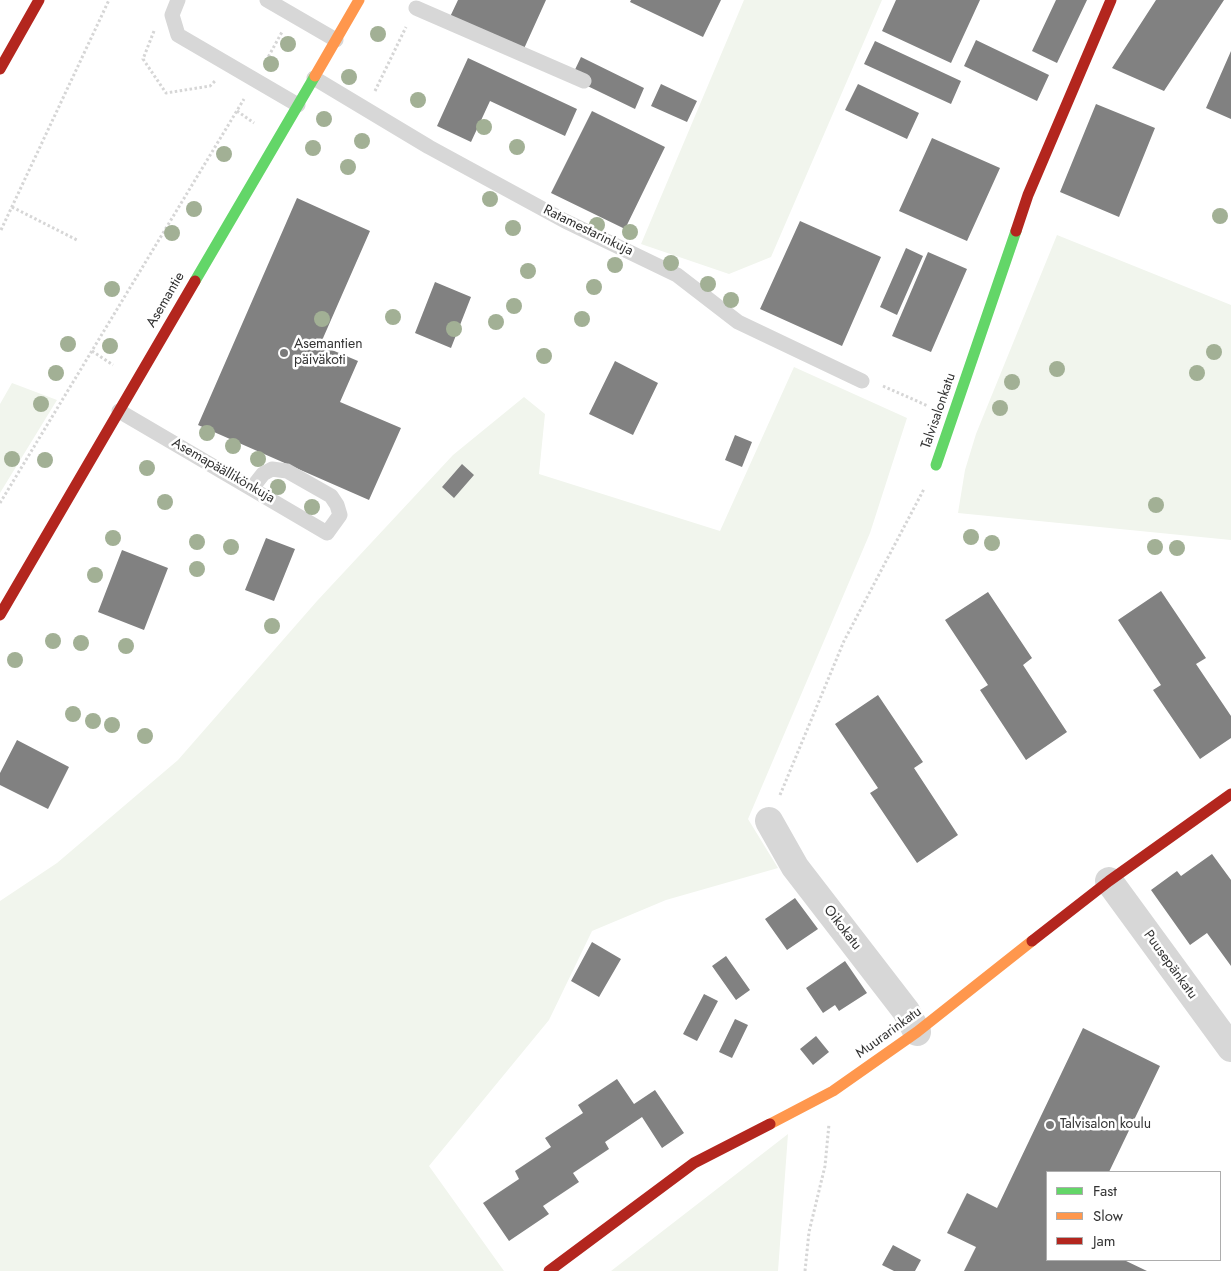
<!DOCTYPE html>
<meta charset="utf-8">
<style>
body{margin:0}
#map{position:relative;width:1231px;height:1271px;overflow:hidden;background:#fff;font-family:Jost,sans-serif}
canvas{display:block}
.legend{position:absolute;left:1046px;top:1171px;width:175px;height:90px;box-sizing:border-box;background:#fff;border:1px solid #adadad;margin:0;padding:6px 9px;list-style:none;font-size:15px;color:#333}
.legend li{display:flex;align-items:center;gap:10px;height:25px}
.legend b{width:25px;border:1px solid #adadad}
</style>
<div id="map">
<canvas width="1231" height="1271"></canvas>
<ul class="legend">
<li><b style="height:6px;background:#63d668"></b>Fast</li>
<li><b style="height:6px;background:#ff974d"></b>Slow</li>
<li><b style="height:6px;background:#b3261e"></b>Jam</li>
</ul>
</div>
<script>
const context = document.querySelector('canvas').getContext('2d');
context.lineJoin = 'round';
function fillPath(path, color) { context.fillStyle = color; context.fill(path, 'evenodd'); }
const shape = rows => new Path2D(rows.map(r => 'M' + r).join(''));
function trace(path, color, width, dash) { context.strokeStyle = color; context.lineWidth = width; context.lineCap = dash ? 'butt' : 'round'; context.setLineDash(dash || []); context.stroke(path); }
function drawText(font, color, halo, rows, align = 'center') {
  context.font = font + ' Jost,sans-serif'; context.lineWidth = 5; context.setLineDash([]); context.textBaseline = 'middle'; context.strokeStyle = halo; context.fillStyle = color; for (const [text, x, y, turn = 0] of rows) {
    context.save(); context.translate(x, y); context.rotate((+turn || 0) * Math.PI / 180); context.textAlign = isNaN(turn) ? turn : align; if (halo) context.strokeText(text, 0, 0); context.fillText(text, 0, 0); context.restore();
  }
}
fillPath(shape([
 [744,0,882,0,771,257,729,274,641,244],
 [1057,235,1231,305,1231,540,958,513,965,470,976,434],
 [794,367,907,418,870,533,748,819,778,868,666,900,592,931,549,1020,429,1166,504,1271,0,1271,0,901,57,863,178,760,317,601,453,455,524,397,545,414,539,474,720,531],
 [12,383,57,400,0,493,0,404],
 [788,1134,778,1271,611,1271]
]), '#f1f5ed');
fillPath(shape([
 [458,0,546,0,522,53,449,19],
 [631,0,721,0,703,37,630,2],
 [896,0,980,0,951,63,882,31],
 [1056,0,1087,0,1057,63,1032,51],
 [1156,0,1224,0,1164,91,1112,68],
 [976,40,1049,75,1037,101,964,66],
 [875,41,961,81,951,104,864,64],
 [1231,51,1231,119,1206,108],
 [581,57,644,88,635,109,571,78],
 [468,58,577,109,565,136,490,101,471,142,437,126],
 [661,84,697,101,687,122,651,106],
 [858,84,919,113,907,139,845,110],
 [1096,104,1155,128,1119,217,1060,192],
 [592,111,665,147,625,229,551,193],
 [932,138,1000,168,967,241,899,211],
 [297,198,370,231,320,345,358,361,340,402,401,428,369,500,198,425],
 [800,221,881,257,842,346,760,309],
 [906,248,923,256,897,315,880,307],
 [928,252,967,269,931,352,892,336],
 [435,282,471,297,451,348,415,333],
 [615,361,658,383,633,435,589,414],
 [735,435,752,442,742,467,725,460],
 [462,464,474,475,454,498,442,487],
 [266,538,295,549,274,601,245,590],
 [122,550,168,568,144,630,98,612],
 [1161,591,1206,658,1196,664,1231,716,1231,738,1200,759,1153,690,1161,685,1118,620],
 [988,592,1032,658,1023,665,1067,732,1026,760,980,690,988,685,945,620],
 [878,695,923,762,914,768,958,835,917,863,870,793,878,788,835,724],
 [17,740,69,767,48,809,0,785,0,773],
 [1212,854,1231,880,1231,966,1207,933,1190,945,1151,890,1177,871,1181,876],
 [795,898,818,929,787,950,765,919],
 [592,942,621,959,599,997,571,981],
 [726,956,750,990,736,1000,712,966],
 [845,961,867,993,839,1011,835,1005,823,1013,806,988],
 [704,994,718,1001,697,1041,683,1034],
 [735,1019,748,1025,732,1058,719,1052],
 [1083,1028,1160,1066,1109,1172,1047,1172,1047,1260,1124,1260,1147,1271,964,1271,976,1247,947,1233,967,1193,997,1208],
 [816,1036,829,1052,813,1065,800,1049],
 [617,1079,634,1104,655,1090,684,1133,662,1148,642,1117,605,1142,609,1149,573,1173,579,1182,543,1206,549,1214,509,1241,483,1203,519,1179,515,1171,551,1147,545,1138,583,1113,578,1105],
 [893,1245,921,1260,915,1271,894,1271,882,1265]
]), '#818181');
trace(shape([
 [154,31,143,59,166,93,210,86,215,81],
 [266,61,282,32],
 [375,91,406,27],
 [237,111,254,123],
 [12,207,77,240],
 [1,230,109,0],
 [92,351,113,365],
 [883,386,928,406],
 [0,503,244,99],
 [780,795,844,641,924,489],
 [805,1271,809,1232,825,1166,829,1124]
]), '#d6d6d6', 3, [2.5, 2.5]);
trace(shape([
 [178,0,172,15,178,35,298,105],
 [267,0,336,40],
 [416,8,584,81],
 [314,78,429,147,565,221,677,275,738,322,862,381],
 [119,411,327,533,340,515,337,505,331,496,287,471,272,469,263,474,252,488]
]), '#d7d7d7', 15);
trace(shape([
 [769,821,795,867,906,1011,917,1032],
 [1109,881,1231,1048]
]), '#d7d7d7', 28);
trace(shape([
 [195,281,315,76],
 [936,465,1016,231]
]), '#63d668', 11);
trace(shape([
 [315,76,359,0],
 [770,1124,833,1091,917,1032,1032,941]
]), '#ff974d', 11);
trace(shape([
 [0,69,39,0],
 [1016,231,1028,195,1111,0],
 [0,615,195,281],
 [1032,941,1109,881,1231,794],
 [549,1271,694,1163,770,1124]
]), '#b3261e', 11);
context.fillStyle = '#a2b095';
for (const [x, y] of [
 [378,34],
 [288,44],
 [271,64],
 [349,77],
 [418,100],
 [324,119],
 [484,127],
 [362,141],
 [517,147],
 [313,148],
 [224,154],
 [348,167],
 [490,199],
 [194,209],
 [1220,216],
 [597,225],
 [513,228],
 [630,232],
 [172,233],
 [671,263],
 [615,265],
 [528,271],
 [708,284],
 [594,287],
 [112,289],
 [731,300],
 [514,306],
 [393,317],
 [322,319],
 [582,319],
 [496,322],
 [454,329],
 [68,344],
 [110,346],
 [1214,352],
 [544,356],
 [1057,369],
 [56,373],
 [1197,373],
 [1012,382],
 [41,404],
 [1000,408],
 [207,433],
 [233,446],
 [12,459],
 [258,459],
 [45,460],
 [147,468],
 [278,487],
 [165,502],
 [1156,505],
 [312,507],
 [971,537],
 [113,538],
 [197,542],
 [992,543],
 [231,547],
 [1155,547],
 [1177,548],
 [197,569],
 [95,575],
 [272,626],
 [53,641],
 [81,643],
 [126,646],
 [15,660],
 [73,714],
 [93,721],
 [112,725],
 [145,736]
]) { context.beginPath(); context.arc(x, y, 8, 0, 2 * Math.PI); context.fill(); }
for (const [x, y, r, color] of [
 [284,353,5,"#7a7a7a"],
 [1050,1125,5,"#7a7a7a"]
]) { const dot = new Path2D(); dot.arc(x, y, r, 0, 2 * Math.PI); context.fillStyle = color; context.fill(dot); trace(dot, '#fff', 2); }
drawText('14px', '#333', '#fff', [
 ["Ratamestarinkuja",588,231,26],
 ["Asemantie",166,300,-60],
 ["Talvisalonkatu",939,411,-71],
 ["Asemapäällikönkuja",223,471,30],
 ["Oikokatu",842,928,52],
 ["Puusepänkatu",1170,965,54],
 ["Muurarinkatu",889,1033,-36]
]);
drawText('14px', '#333', '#fff', [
 ["Asemantien",294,345],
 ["päiväkoti",294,361],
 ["Talvisalon koulu",1060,1125]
], 'left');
</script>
